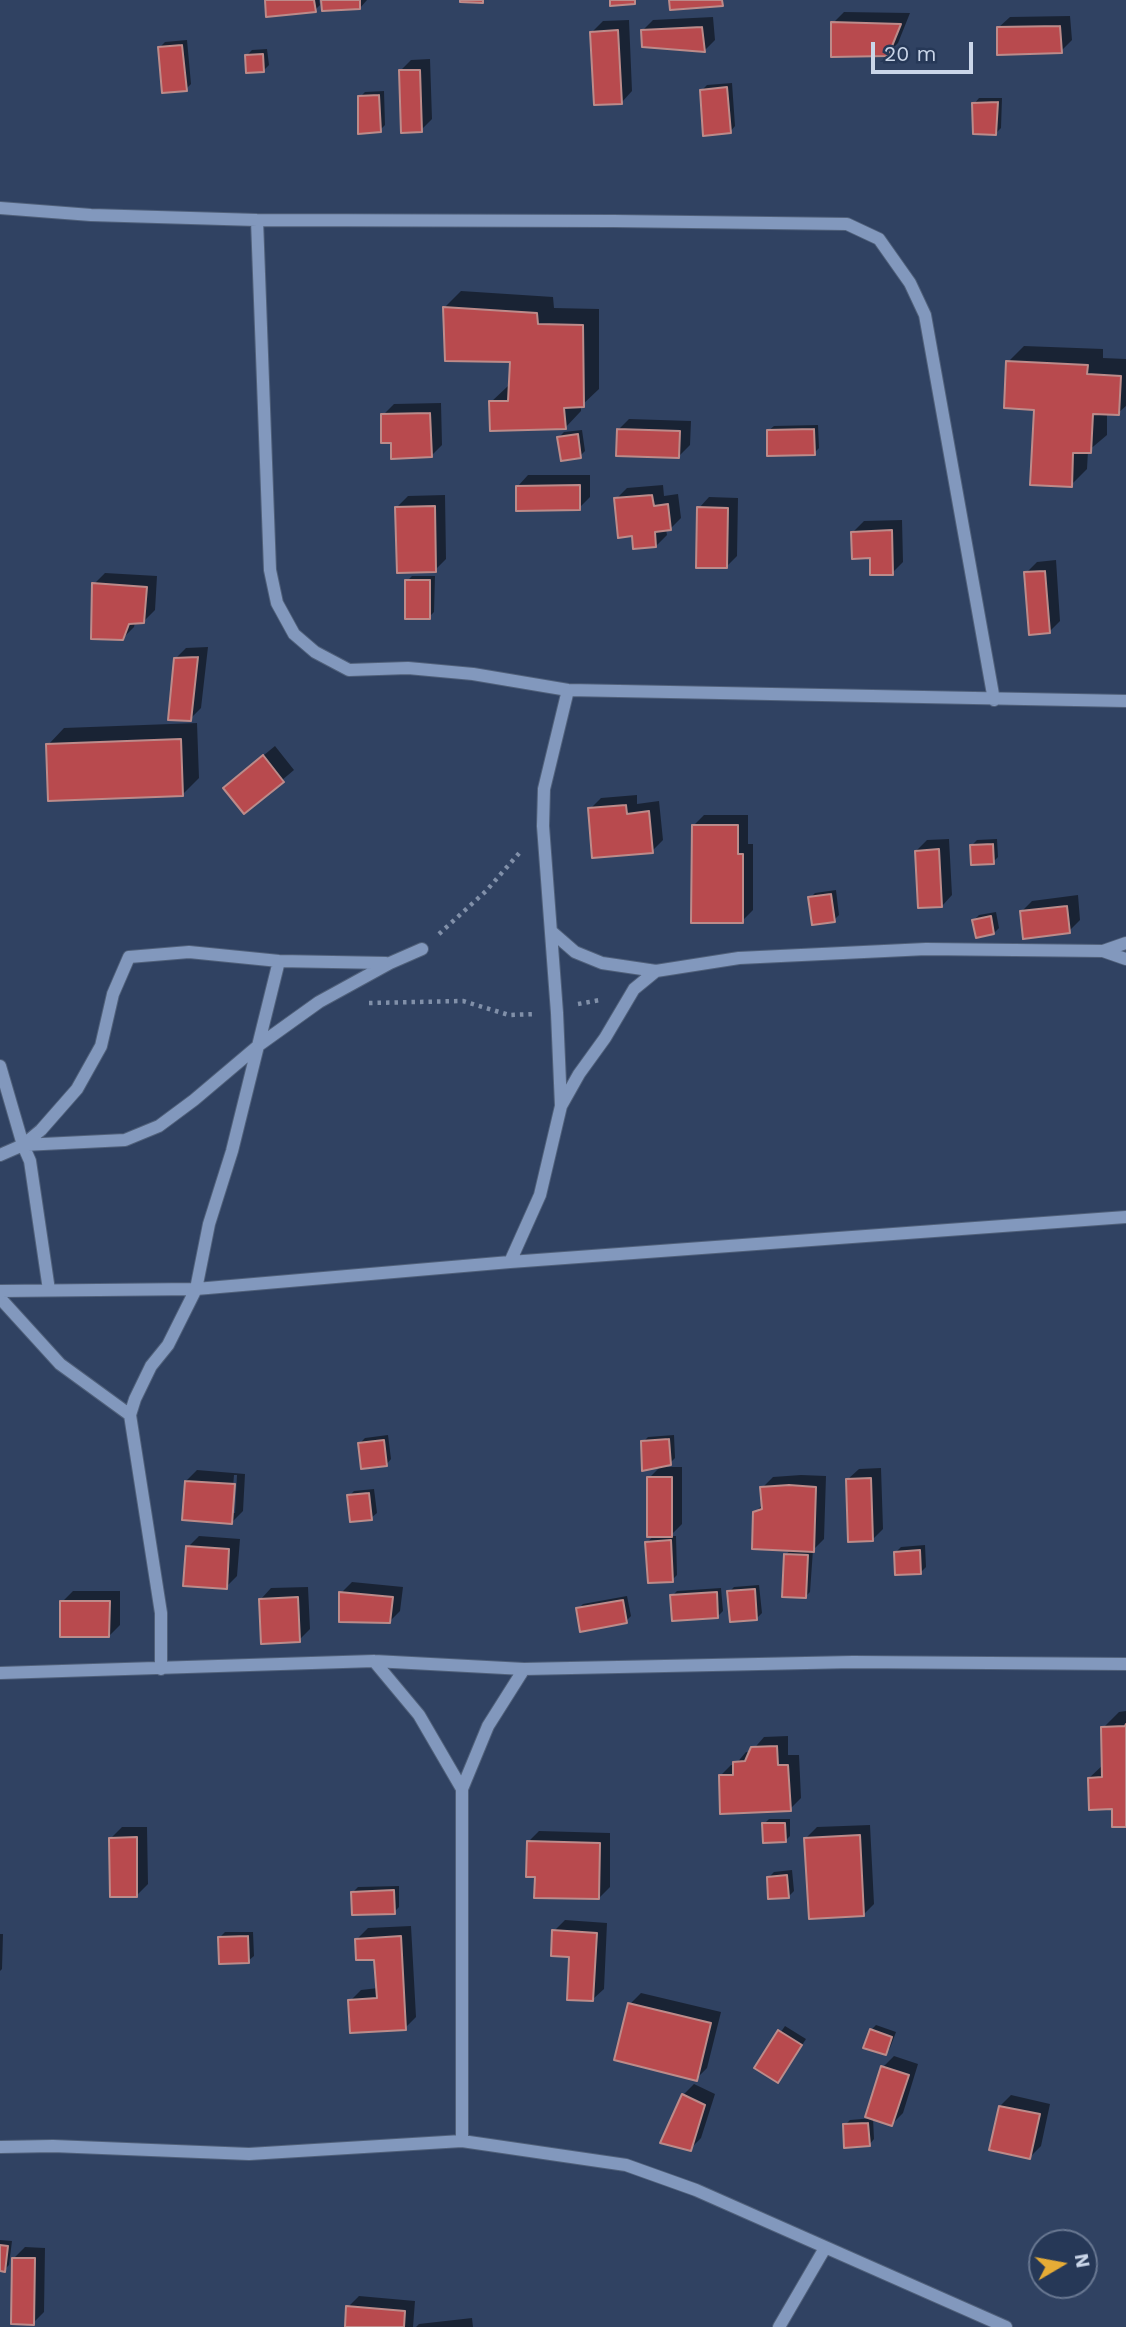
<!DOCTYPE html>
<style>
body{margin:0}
#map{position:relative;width:1126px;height:2327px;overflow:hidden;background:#304262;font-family:"Work Sans",sans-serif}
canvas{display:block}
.north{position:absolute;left:1028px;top:2229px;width:70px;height:70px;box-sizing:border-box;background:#263857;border:2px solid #687791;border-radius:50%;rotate:80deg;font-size:19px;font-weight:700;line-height:28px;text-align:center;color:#cad6e9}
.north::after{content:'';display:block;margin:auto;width:24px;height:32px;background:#e6ac36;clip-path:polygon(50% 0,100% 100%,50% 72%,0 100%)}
.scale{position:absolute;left:871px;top:42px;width:102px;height:32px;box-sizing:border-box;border:4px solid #cad6e9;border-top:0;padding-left:9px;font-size:21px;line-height:24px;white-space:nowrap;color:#cad6e9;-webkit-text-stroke:5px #263857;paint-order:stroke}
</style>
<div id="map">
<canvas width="1126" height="2327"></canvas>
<div class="north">N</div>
<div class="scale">20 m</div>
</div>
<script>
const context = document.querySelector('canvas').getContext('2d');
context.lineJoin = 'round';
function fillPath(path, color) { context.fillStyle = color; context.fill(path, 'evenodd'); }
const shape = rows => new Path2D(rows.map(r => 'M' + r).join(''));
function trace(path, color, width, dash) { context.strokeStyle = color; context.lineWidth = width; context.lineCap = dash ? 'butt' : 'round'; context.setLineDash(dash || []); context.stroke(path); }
fillPath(shape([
 [267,0,319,0,320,5,315,10],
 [323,0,367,0,360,8],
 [844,12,910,13,898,43,887,54,833,23],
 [1070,16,1072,40,1061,51,999,27,1010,17],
 [713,17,715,40,705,50,642,31,653,20],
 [629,20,632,91,622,102,592,32,603,21],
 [187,40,191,84,186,89,160,47,165,42],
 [267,49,269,65,264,70,247,55,252,50],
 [430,59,432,119,421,130,400,71,411,60],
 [732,83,735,126,730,132,702,90,707,85],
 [384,91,385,125,380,130,360,97,365,92],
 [979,98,1002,98,1001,128,996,133,974,104],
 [461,291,553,297,554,308,599,309,599,389,581,406,581,411,565,428,491,402,508,386,511,386,512,360,445,307],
 [1024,346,1103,349,1103,358,1126,359,1126,406,1118,413,1107,413,1107,435,1088,451,1087,469,1071,485,1035,408,1008,362],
 [441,403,442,445,431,456,392,442,383,415,394,404],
 [629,419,691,421,690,445,679,456,618,430],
 [818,425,819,448,814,453,768,431,774,426],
 [582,430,585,451,580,456,559,437,564,432],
 [528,475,590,475,590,497,579,508,518,486],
 [663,485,664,496,678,494,681,518,670,529,666,529,667,535,656,546,633,534,616,499,627,488],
 [445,495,446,559,435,570,397,507,408,496],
 [709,497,738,498,737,556,726,567,699,508],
 [902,520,903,562,892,573,872,556,853,532,864,521],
 [1056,560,1060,621,1049,632,1026,573,1037,562],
 [105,573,157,576,155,610,144,621,135,622,134,627,123,638,94,584],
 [412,576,435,576,434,612,429,617,407,581],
 [208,647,201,708,190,719,175,659,186,648],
 [197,723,199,778,183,794,48,745,64,728],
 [275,746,294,770,244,812,236,778],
 [637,795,637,804,659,801,663,840,652,851,590,809,601,798],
 [704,815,748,815,748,844,753,844,753,910,742,921,693,826],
 [949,839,952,895,942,906,916,851,927,840],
 [997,839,998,857,993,862,972,845,977,840],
 [836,890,839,915,834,920,810,898,815,893],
 [1078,895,1080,920,1069,931,1021,912,1032,901],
 [996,912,999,928,994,933,974,920,979,915],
 [388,1435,391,1459,386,1465,360,1443,365,1438],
 [674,1435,675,1458,670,1463,643,1442,648,1437],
 [660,1467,682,1467,682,1524,670,1536,676,1536,677,1575,672,1580,647,1542,655,1535,649,1478],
 [881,1468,883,1529,872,1540,848,1479,859,1469],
 [197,1470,245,1474,243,1511,232,1522,186,1481],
 [234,1475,237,1475,235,1513,231,1513],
 [801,1475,826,1476,824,1539,813,1550,810,1592,805,1597,786,1555,791,1549,755,1513,763,1504,762,1488,773,1477],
 [374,1489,377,1513,371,1518,349,1496,354,1491],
 [199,1536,240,1539,237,1576,226,1587,188,1547],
 [925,1545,926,1567,921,1572,896,1552,901,1547],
 [352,1582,403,1587,400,1611,389,1622,341,1593],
 [759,1585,762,1613,757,1618,729,1592,734,1587],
 [308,1587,310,1629,299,1640,261,1599,271,1588],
 [721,1588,723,1611,718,1616,672,1596,677,1591],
 [73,1591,120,1591,120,1625,109,1636,62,1602],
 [627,1596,631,1616,626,1621,578,1609,583,1604],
 [1126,1711,1126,1825,1089,1778,1104,1764,1103,1728,1119,1712],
 [788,1736,788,1755,799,1755,801,1798,790,1809,720,1776,731,1765,735,1765,746,1752,751,1752,764,1737],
 [769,1819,790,1819,790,1836,785,1841,764,1824],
 [870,1825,874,1904,863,1915,806,1838,817,1827],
 [122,1827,147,1827,148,1884,137,1895,111,1838],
 [539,1831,610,1833,610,1887,599,1898,536,1875,528,1842],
 [792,1870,794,1891,789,1896,769,1877,774,1872],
 [399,1886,399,1907,394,1912,353,1892,358,1887],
 [565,1920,607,1923,604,1989,593,1999,571,1955,554,1931],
 [411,1926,416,2017,405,2028,350,2001,361,1990,378,1988,376,1958,357,1939,368,1928],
 [225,1932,253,1932,254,1956,248,1961,220,1937],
 [0,1934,3,1934,2,1969,0,1971],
 [641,1993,721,2012,707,2068,696,2079,630,2004],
 [876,2025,896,2032,890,2048,885,2053,871,2030],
 [785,2026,806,2039,778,2081,757,2067],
 [894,2056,918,2064,903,2113,892,2124,883,2067],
 [694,2084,715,2094,701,2138,690,2149,683,2095],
 [1011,2095,1050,2104,1041,2146,1030,2157,1000,2106],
 [873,2118,874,2139,869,2145,845,2125,850,2120],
 [0,2240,12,2241,9,2265,4,2270,0,2269],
 [25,2247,45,2248,44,2312,33,2323,14,2258],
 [359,2296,415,2301,413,2327,346,2327,348,2307],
 [472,2318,473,2327,416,2327,419,2324]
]), '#0007');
const building = shape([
 [265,0,314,0,316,12,266,17,265,0],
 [321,0,360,0,360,9,322,11,321,0],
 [460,0,483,0,483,3,460,2,460,0],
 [610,0,635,0,635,4,610,6,610,0],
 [669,0,722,0,723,6,670,10,669,0],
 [831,22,901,24,888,56,831,57,831,22],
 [1060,26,1062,53,997,55,997,27,1060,26],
 [702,27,705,52,642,47,641,30,702,27],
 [618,30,622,104,594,105,590,32,618,30],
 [182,45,187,91,162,93,158,47,182,45],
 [263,54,264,72,246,73,245,55,263,54],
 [399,70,420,70,422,132,401,133,399,70],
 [727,87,731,133,703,136,700,90,727,87],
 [379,95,381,132,358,134,358,96,379,95],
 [998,102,996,135,973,134,972,103,998,102],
 [443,307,537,313,538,324,583,325,584,407,564,408,566,429,490,431,489,401,508,401,510,362,445,361,443,307],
 [1006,361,1088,365,1087,374,1121,376,1119,415,1093,414,1091,453,1073,453,1072,487,1030,485,1034,410,1004,408,1006,361],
 [430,413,432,457,391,459,391,443,381,443,381,414,430,413],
 [617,429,680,431,679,458,616,456,617,429],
 [814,429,815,455,767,456,767,430,814,429],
 [578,434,581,458,561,461,557,437,578,434],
 [580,485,580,510,516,511,516,486,580,485],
 [652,495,654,506,668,504,671,530,655,532,656,547,633,549,632,536,618,538,614,498,652,495],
 [435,506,436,572,397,573,395,507,435,506],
 [697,507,728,508,727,568,696,568,697,507],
 [892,530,893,575,870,575,870,558,852,559,851,532,892,530],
 [1045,571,1050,633,1029,635,1024,572,1045,571],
 [405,580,430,580,430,619,405,619,405,580],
 [92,583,147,587,144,623,129,624,123,640,91,639,92,583],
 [198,657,191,721,168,720,174,658,198,657],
 [181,739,183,796,48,801,46,744,181,739],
 [263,755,284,782,244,814,223,788,263,755],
 [626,805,627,814,649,811,653,853,592,858,588,808,626,805],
 [692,825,738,825,738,854,743,854,743,923,691,923,692,825],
 [993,844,994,864,971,865,970,845,993,844],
 [939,849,942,907,918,908,915,851,939,849],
 [831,894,835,922,812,925,808,897,831,894],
 [1067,906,1070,933,1023,939,1020,911,1067,906],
 [991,916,994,934,976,938,972,920,991,916],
 [669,1439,671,1465,642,1471,641,1441,669,1439],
 [384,1440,387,1466,361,1469,358,1443,384,1440],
 [647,1477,672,1477,672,1537,647,1537,647,1477],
 [871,1478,873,1541,848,1542,846,1479,871,1478],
 [185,1481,235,1484,232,1524,182,1520,185,1481],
 [789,1485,816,1487,814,1552,752,1549,753,1512,762,1509,760,1487,789,1485],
 [369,1493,372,1520,350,1522,347,1495,369,1493],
 [671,1540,673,1582,648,1583,645,1542,671,1540],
 [186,1546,229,1549,227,1589,183,1586,186,1546],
 [920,1550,921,1574,895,1575,894,1552,920,1550],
 [784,1554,808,1555,806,1598,782,1597,784,1554],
 [755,1589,757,1620,730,1622,727,1591,755,1589],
 [339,1592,393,1597,390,1623,339,1622,339,1592],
 [717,1592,718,1618,672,1621,670,1595,717,1592],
 [298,1597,300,1642,261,1644,259,1599,298,1597],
 [623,1600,627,1623,580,1632,576,1608,623,1600],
 [60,1601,110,1601,109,1637,60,1637,60,1601],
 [1126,1724,1126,1827,1112,1827,1112,1809,1089,1810,1088,1778,1102,1777,1101,1727,1125,1726,1126,1724],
 [777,1746,778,1765,788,1765,791,1811,720,1814,719,1775,733,1775,733,1762,745,1761,751,1747,777,1746],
 [762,1823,785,1823,786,1842,763,1843,762,1823],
 [860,1835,864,1916,809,1919,804,1838,860,1835],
 [137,1837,137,1897,110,1897,109,1838,137,1837],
 [527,1841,600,1843,599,1899,534,1898,535,1877,526,1877,527,1841],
 [787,1875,789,1898,768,1899,767,1877,787,1875],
 [394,1890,395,1914,352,1915,351,1892,394,1890],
 [552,1930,597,1933,593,2001,567,2000,569,1957,551,1956,552,1930],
 [248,1936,249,1963,219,1964,218,1937,248,1936],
 [401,1936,406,2030,350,2033,348,2000,377,1998,374,1960,356,1960,355,1939,401,1936],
 [628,2003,711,2023,697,2081,614,2060,628,2003],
 [870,2029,892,2037,886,2055,863,2048,870,2029],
 [778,2030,802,2045,778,2083,754,2068,778,2030],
 [881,2066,909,2075,892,2126,865,2117,881,2066],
 [682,2094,705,2105,691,2151,660,2143,682,2094],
 [999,2106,1040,2114,1030,2159,989,2150,999,2106],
 [868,2123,870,2146,844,2148,843,2124,868,2123],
 [0,2245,8,2246,5,2272,0,2271,0,2245],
 [12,2258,35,2258,34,2325,11,2324,12,2258],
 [346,2306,405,2311,404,2327,345,2327,346,2306]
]);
fillPath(building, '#b84a4e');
trace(building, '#bc8b8a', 2);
const minor = shape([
 [0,208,91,215,257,220,613,221,847,224,879,239,910,283,925,315,994,700],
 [257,220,270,570,277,603,294,634,315,652,349,670,408,668,473,674,568,690,1126,701],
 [552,932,575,952,602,963,656,971],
 [1103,951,1126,959],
 [0,1066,23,1145,30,1161,49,1290],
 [561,1106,579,1074,605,1038,634,989,656,971,739,958,926,949,1103,951,1126,943],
 [23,1145,41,1130,77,1089,101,1046,113,994,129,957,189,952,279,961,386,963],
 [0,1155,23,1145,125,1140,159,1126,194,1100,259,1045,319,1002,390,963,422,949],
 [510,1262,540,1195,561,1106,557,1013,543,826,544,789,568,690],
 [0,1291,196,1289,510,1262,1126,1217],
 [0,1298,60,1364,130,1415],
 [374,1661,419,1715,462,1789],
 [161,1669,161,1613,130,1415,135,1399,151,1366,168,1345,196,1289,209,1224,232,1151,279,961],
 [0,1673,374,1661,524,1669,853,1662,1126,1664],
 [462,2141,462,1789,488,1726,524,1669],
 [0,2147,53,2146,249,2154,462,2141,626,2165,696,2190,1006,2327],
 [779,2327,825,2248]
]);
trace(minor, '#50607a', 14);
trace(shape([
 [439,934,486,891,521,851],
 [369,1003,463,1001,509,1015,536,1014],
 [578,1004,600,1000]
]), '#8190a9', 4.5, [3.5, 5]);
trace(minor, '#8298bd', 12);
</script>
